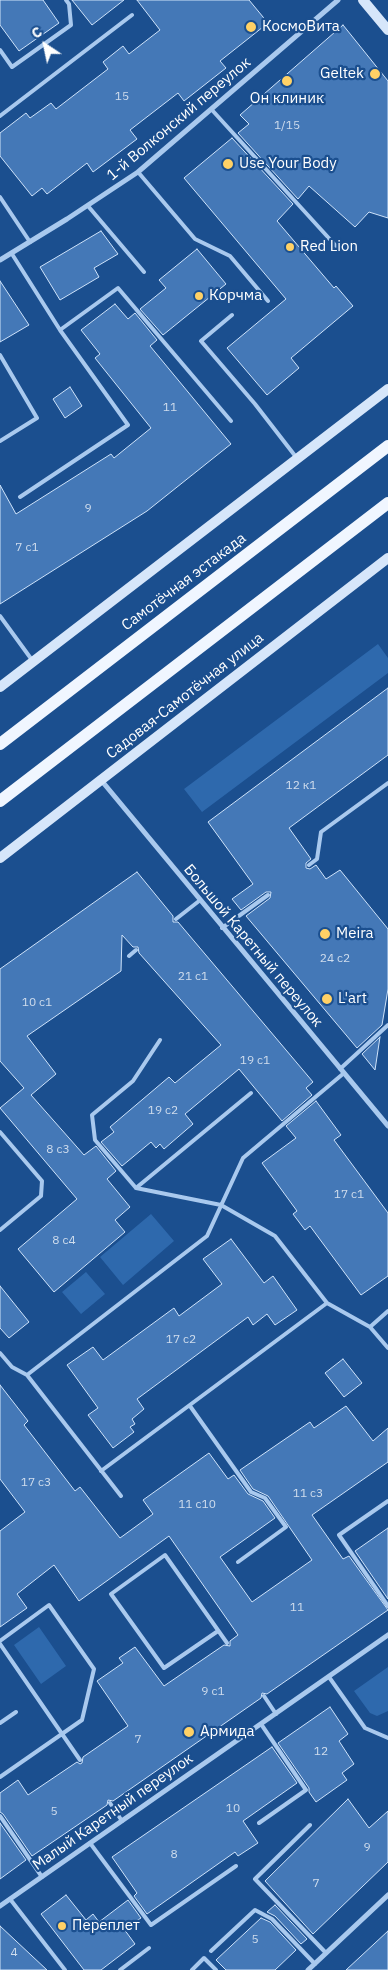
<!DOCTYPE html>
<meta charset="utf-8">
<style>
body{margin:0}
#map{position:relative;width:388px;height:1970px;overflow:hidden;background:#1b4f8f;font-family:"IBM Plex Sans",sans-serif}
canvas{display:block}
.north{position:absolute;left:20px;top:20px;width:50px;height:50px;-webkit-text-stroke:4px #1b4f8f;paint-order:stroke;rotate:326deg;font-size:14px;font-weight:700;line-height:20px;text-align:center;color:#fff}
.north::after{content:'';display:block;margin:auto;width:18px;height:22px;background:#fff;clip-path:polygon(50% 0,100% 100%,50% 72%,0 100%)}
</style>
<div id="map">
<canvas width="388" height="1970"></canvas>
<div class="north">С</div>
</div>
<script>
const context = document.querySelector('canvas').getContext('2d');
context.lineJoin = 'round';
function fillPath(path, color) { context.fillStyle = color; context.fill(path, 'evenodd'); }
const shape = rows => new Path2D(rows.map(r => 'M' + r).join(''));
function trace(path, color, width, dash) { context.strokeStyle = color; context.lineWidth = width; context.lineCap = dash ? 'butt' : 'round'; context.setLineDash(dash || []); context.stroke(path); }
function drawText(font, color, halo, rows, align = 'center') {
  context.font = font + ' "IBM Plex Sans",sans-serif'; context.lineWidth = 4.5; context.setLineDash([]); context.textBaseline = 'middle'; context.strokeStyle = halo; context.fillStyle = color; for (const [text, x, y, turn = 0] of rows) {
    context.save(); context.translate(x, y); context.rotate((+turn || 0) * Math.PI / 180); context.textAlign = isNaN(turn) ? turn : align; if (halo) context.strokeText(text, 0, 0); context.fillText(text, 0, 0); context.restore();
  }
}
fillPath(shape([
 [378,644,388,658,388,673,202,812,184,789],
 [151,1214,174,1241,123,1285,100,1257],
 [86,1272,105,1294,81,1314,62,1292],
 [39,1627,66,1666,41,1684,14,1645],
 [388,1667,388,1711,377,1716,370,1713,354,1691]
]), '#2e69ad');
const building = shape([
 [0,0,43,0,59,23,19,51,0,25,0,0],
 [72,0,124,0,92,25,72,0],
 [137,0,249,0,268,23,220,61,226,68,184,101,178,93,130,130,137,139,93,172,87,163,47,194,42,188,32,196,0,156,0,133,26,113,30,118,51,103,56,109,108,69,103,62,123,46,129,54,160,30,137,0],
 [343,25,388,81,388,218,369,212,355,227,309,186,298,199,238,133,249,124,240,115,343,25],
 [232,138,293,204,277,221,334,288,336,286,353,306,291,358,299,368,267,395,227,348,286,299,184,178,232,138],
 [101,231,118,254,94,268,99,277,60,300,40,267,101,231],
 [197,249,226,284,163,335,140,309,166,288,159,280,197,249],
 [0,281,29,325,0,342,0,281],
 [115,304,128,319,135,313,157,340,150,346,231,444,147,511,0,604,0,485,16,514,111,454,114,458,151,428,95,358,100,354,81,330,115,304],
 [70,387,82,406,65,418,53,399,70,387],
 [388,688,388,755,289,828,311,859,306,863,306,868,310,869,316,865,326,879,340,870,388,929,388,989,382,1025,357,1048,246,916,270,898,271,892,266,892,241,910,232,899,253,884,208,822,388,688],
 [137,872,173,916,173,922,178,922,313,1082,306,1088,312,1095,282,1121,239,1069,185,1114,193,1124,164,1149,160,1144,156,1148,151,1142,122,1166,101,1142,114,1132,110,1127,169,1077,175,1083,221,1045,139,953,138,947,133,947,122,935,121,971,27,1036,56,1074,31,1095,84,1155,96,1146,116,1171,107,1179,130,1207,115,1220,125,1232,54,1292,18,1249,77,1199,0,1108,24,1088,0,1061,0,969,137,872],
 [380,1037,375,1070,362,1054,380,1037],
 [316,1101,341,1135,334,1140,388,1213,388,1276,361,1295,310,1226,305,1230,293,1214,297,1211,262,1163,296,1138,286,1126,316,1101],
 [231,1239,264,1283,273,1276,297,1310,275,1325,267,1314,253,1325,248,1317,137,1399,144,1409,132,1419,135,1424,130,1427,134,1432,113,1448,88,1415,98,1408,67,1365,93,1347,103,1360,174,1308,179,1316,222,1284,203,1259,231,1239],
 [0,1286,29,1322,9,1338,0,1328,0,1286],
 [343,1359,362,1383,344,1397,325,1373,343,1359],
 [0,1385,28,1421,24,1425,75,1491,80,1487,120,1538,153,1514,143,1500,209,1453,228,1479,234,1475,248,1494,263,1501,275,1518,220,1557,252,1602,312,1560,268,1496,253,1489,240,1470,310,1422,314,1428,346,1406,373,1441,388,1428,388,1462,312,1515,343,1559,349,1556,388,1610,267,1694,262,1693,261,1698,113,1801,108,1800,107,1805,32,1856,3,1814,0,1812,0,1793,18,1780,28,1795,77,1762,80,1764,82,1763,83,1757,128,1726,97,1681,123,1663,119,1658,135,1647,164,1686,224,1645,230,1646,230,1641,238,1635,169,1536,79,1601,54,1565,17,1594,27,1608,0,1627,0,1531,25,1512,0,1479,0,1385],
 [388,1528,388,1599,355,1551,388,1528],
 [330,1707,348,1734,339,1741,354,1764,342,1773,347,1780,316,1802,309,1792,309,1788,278,1743,330,1707],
 [272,1747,297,1783,243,1821,258,1843,238,1856,235,1852,147,1914,134,1896,137,1893,112,1857,272,1747],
 [348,1799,369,1828,388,1811,388,1862,313,1934,265,1881,348,1799],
 [0,1823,26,1860,0,1879,0,1823],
 [66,1895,86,1920,93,1914,99,1922,128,1900,141,1918,124,1929,135,1944,101,1970,84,1970,41,1914,66,1895],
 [275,1905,307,1939,301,1944,275,1916,267,1912,275,1905],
 [261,1918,270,1922,296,1950,275,1970,226,1970,216,1960,261,1918],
 [0,1926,47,1970,0,1970,0,1926],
 [388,1931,388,1970,346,1970,388,1931]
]);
fillPath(building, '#4478b7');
trace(building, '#cfe3fa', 1);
trace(shape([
 [0,50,12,67,71,25,69,4,66,0],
 [212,110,336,246],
 [0,116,132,15],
 [138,172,195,239,230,256,268,301],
 [0,197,30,242],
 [88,206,144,272],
 [12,254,60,330,128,425,20,497],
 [232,315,201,341,255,404,296,457],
 [60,330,118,288,231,421],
 [0,441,37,418,0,355],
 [0,616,32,660],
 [309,865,317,859,321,832,388,783],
 [176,919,199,901],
 [222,928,268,895],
 [129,956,136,950],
 [160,1040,133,1081,92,1115,95,1140,136,1188,251,1093],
 [340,1069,388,1025],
 [0,1132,42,1181,41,1196,0,1230],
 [136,1188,221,1205,275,1236,327,1303],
 [370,1327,388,1348],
 [0,1353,12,1367,27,1375,121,1496],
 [27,1375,207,1236,243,1158,344,1073],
 [190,1406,251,1492,265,1498,286,1527,238,1562],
 [101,1471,327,1303,370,1327,388,1311],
 [388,1501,339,1535,388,1606],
 [218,1631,164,1668,111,1594,165,1555,227,1643],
 [0,1641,49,1605,94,1669,82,1720,0,1777],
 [0,1644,80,1760],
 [329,1677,365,1728,388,1738],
 [264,1696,276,1714],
 [0,1723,16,1712],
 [110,1803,122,1821],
 [0,1816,42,1877],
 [259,1823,306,1790,261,1724],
 [310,1825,255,1879,326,1953],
 [90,1843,151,1925,236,1866],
 [10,1899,65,1970],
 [211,1951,255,1910,272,1919,315,1964],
 [120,1970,149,1948],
 [192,1970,204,1958,216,1970]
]), '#a9c9ee', 4);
trace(shape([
 [0,260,67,219,138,172,338,0],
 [101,780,388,1126],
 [0,1906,388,1635],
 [308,1970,388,1895]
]), '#a9c9ee', 5);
trace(shape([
 [363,0,388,30],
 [0,687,388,389],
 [0,858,388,558]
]), '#d6e6fa', 10);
trace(shape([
 [0,744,388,446],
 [0,801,388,503]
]), '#f0f6ff', 12);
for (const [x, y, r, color] of [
 [251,27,6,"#ffd166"],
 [375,74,6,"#ffd166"],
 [287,81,6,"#ffd166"],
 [228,164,6,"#ffd166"],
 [290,247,5,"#ffd166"],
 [199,296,5,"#ffd166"],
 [325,934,6,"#ffd166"],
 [327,999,6,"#ffd166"],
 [189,1732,6,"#ffd166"],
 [62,1926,5,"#ffd166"]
]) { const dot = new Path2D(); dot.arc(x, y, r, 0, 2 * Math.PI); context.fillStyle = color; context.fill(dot); trace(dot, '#1b4f8f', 2); }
drawText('12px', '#d0dded', null, [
 ["15",122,97],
 ["1/15",287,126],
 ["11",170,408],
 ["9",88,509],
 ["7 с1",27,548],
 ["12 к1",301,786],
 ["24 с2",335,959],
 ["21 с1",193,977],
 ["10 c1",37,1003],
 ["19 с1",255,1061],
 ["19 c2",163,1111],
 ["8 с3",58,1150],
 ["17 с1",349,1195],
 ["8 с4",64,1241],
 ["17 с2",181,1340],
 ["17 с3",36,1483],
 ["11 с3",308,1494],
 ["11 с10",197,1505],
 ["11",297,1608],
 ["9 с1",213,1692],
 ["7",138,1740],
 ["12",321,1752],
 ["10",233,1809],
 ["5",54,1812],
 ["9",367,1848],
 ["8",174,1855],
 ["7",316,1884],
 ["5",255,1940],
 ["4",14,1953]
]);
drawText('15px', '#fff', '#1b4f8f', [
 ["КосмоВита",262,27],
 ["Geltek",364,74,"right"],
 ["Он клиник",287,99,"center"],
 ["Use Your Body",239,164],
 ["Red Lion",300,247],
 ["Корчма",209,296],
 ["Meira",336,934],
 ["L'art",338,999],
 ["Армида",200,1732],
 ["Переплет",72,1926]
], 'left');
drawText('15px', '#fff', '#1b4f8f', [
 ["1-й Волконский переулок",179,119,-40],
 ["Самотёчная эстакада",184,582,-37],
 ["Садовая-Самотёчная улица",185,696,-38],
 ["Большой Каретный переулок",253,946,50],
 ["Малый Каретный переулок",113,1812,-35]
]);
</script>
